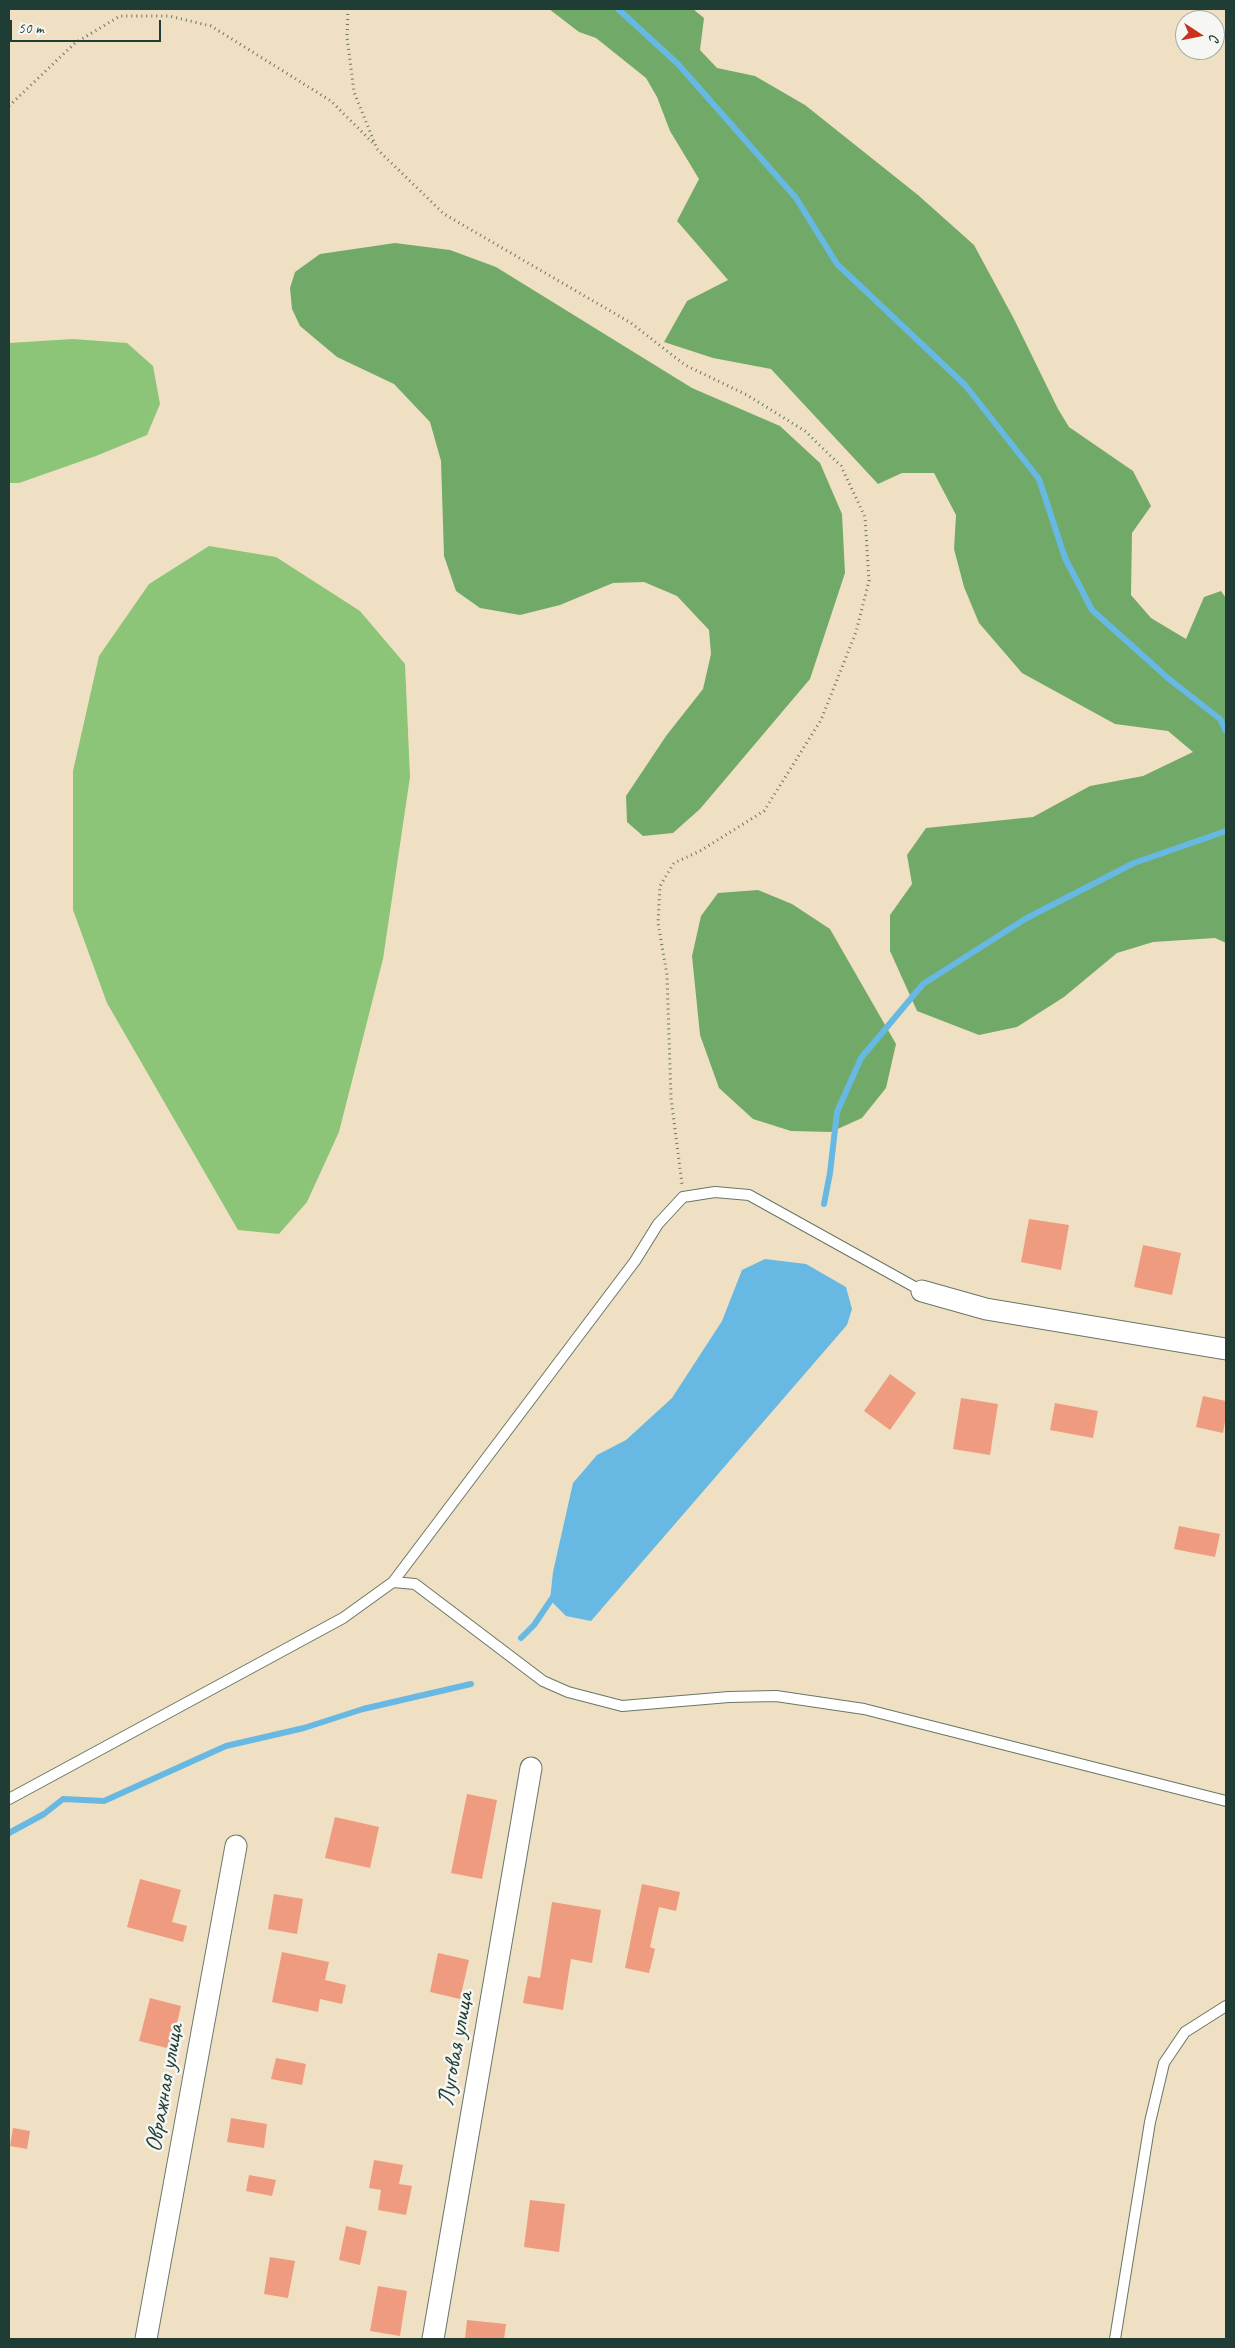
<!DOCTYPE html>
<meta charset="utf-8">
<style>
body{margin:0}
#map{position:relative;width:1235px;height:2348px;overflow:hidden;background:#f0e0c3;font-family:Caveat,sans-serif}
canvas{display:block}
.frame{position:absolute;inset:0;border:10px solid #1f3d34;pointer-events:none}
.north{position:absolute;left:1175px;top:10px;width:50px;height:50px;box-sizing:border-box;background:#f6f6f2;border:1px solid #a0aca6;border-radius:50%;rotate:101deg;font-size:14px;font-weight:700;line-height:20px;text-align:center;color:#1f3d34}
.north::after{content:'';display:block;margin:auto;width:18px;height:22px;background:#c8321e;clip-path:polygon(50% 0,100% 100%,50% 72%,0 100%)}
.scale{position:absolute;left:10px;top:20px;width:151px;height:22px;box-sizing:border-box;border:2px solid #1f3d34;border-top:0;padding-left:6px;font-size:15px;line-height:18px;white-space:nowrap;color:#1f3d34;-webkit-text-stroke:4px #f6f6f2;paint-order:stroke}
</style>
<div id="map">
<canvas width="1235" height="2348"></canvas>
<div class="frame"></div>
<div class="north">С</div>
<div class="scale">50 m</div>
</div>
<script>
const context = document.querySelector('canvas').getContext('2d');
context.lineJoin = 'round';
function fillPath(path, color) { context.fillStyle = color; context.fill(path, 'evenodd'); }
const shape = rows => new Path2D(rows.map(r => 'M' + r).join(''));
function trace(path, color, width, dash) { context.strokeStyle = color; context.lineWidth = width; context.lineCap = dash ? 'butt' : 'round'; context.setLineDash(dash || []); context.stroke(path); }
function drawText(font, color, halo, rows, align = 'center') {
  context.font = font + ' Caveat,sans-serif'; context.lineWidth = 5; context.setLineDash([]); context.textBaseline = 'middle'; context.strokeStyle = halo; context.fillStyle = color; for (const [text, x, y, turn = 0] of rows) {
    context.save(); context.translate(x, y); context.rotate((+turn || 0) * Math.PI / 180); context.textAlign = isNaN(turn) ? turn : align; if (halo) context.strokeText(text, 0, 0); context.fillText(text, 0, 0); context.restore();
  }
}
fillPath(shape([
 [73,339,127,343,153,366,160,404,147,435,96,456,19,483,9,483,9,343],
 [209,546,276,557,360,611,405,664,410,777,383,959,339,1132,307,1202,279,1234,238,1230,107,1003,73,910,73,771,99,656,149,584]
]), '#8cc578');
fillPath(shape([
 [549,9,693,9,704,18,700,50,717,68,755,76,805,105,918,195,974,245,1014,319,1058,409,1069,427,1133,471,1151,506,1132,533,1131,595,1151,618,1186,639,1204,597,1221,591,1226,598,1226,943,1215,938,1153,942,1117,953,1064,997,1017,1027,979,1035,917,1011,890,951,890,915,912,884,907,855,926,828,1033,817,1090,786,1143,776,1193,752,1168,731,1115,724,1022,673,979,623,964,587,954,549,956,515,934,473,902,473,878,484,771,369,713,358,664,342,687,301,728,280,677,221,699,179,670,131,657,97,646,78,596,38,579,32],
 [395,243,450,250,496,267,692,388,780,426,820,463,842,514,845,573,810,679,700,809,673,833,643,836,627,822,626,796,666,736,703,689,711,654,709,630,677,596,644,582,613,583,560,605,520,615,480,608,456,591,444,556,441,461,430,422,394,384,337,357,300,326,292,309,290,288,295,272,320,254],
 [758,890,792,904,830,929,896,1044,886,1088,862,1118,831,1132,791,1131,753,1119,719,1088,700,1035,692,956,701,916,718,893]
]), '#71aa68');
fillPath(shape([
 [765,1259,806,1264,846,1287,852,1309,847,1325,591,1621,566,1616,550,1600,553,1572,573,1483,597,1455,626,1440,672,1398,722,1321,742,1270]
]), '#67b8e2');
trace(shape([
 [618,9,678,64,796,198,837,264,965,385,1039,479,1065,558,1092,610,1169,679,1220,719,1226,731],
 [824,1204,830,1173,837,1112,861,1058,923,984,1025,919,1134,863,1226,831],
 [521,1638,534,1625,555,1594],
 [9,1833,44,1814,63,1799,104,1801,226,1746,304,1728,363,1709,471,1684]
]), '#67b8e2', 6);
fillPath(shape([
 [1029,1219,1069,1225,1061,1270,1021,1262],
 [1143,1245,1181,1253,1172,1295,1134,1287],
 [890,1374,916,1393,890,1430,864,1411],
 [1203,1396,1226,1401,1226,1416,1223,1433,1196,1427],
 [961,1398,998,1404,990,1455,953,1449],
 [1055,1403,1098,1411,1093,1438,1050,1430],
 [1179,1526,1220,1534,1215,1557,1174,1549],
 [467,1794,497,1800,482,1879,451,1873],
 [335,1817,379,1827,370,1868,325,1858],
 [140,1879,181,1890,172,1922,187,1926,183,1942,127,1927],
 [642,1884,680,1892,676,1911,659,1907,650,1947,655,1949,649,1973,625,1968],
 [274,1894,303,1899,297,1934,268,1929],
 [552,1902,601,1910,592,1963,571,1959,563,2010,523,2003,528,1976,540,1978],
 [282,1952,329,1962,325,1980,346,1985,342,2004,320,1999,318,2012,272,2002],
 [438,1953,469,1960,460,1999,430,1992],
 [150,1998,181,2006,171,2049,139,2041],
 [276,2058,306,2064,302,2085,271,2079],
 [231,2118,267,2124,264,2148,227,2142],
 [13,2128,30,2131,27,2149,10,2146],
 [374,2160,403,2165,399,2184,412,2186,406,2215,378,2210,381,2190,369,2188],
 [249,2175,276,2180,272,2196,246,2191],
 [530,2200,565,2204,559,2252,524,2247],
 [346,2226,367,2231,360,2265,339,2260],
 [270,2257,295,2261,288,2298,264,2294],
 [378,2286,407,2291,400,2336,370,2331],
 [467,2320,506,2324,504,2339,465,2339]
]), '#ef9b7f');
const lane = shape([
 [393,1582,635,1261,658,1224,683,1197,715,1192,749,1195,922,1291],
 [9,1799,343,1618,393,1582,415,1584,543,1681,568,1692,622,1706,729,1697,776,1696,864,1709,1226,1801],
 [1115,2339,1150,2122,1164,2063,1185,2032,1226,2006]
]);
const street = shape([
 [922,1291,986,1309,1226,1349],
 [146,2339,236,1846],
 [433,2339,531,1768]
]);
trace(lane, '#687666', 12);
trace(street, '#687666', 23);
trace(shape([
 [348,9,347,37,354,92,377,149,444,214,631,323,685,365,747,395,805,431,841,466,865,517,869,581,856,632,821,720,764,811,700,851,674,863,660,886,658,923,667,975,671,1098,682,1184],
 [9,106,75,43,120,16,169,16,211,26,331,101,373,143]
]), '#687666', 3, [1, 4]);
trace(lane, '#fff', 10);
trace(street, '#fff', 21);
drawText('24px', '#1f3d34', '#f6f6f2', [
 ["Луговая улица",456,2049,-80],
 ["Овражная улица",165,2088,-80]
]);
</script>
